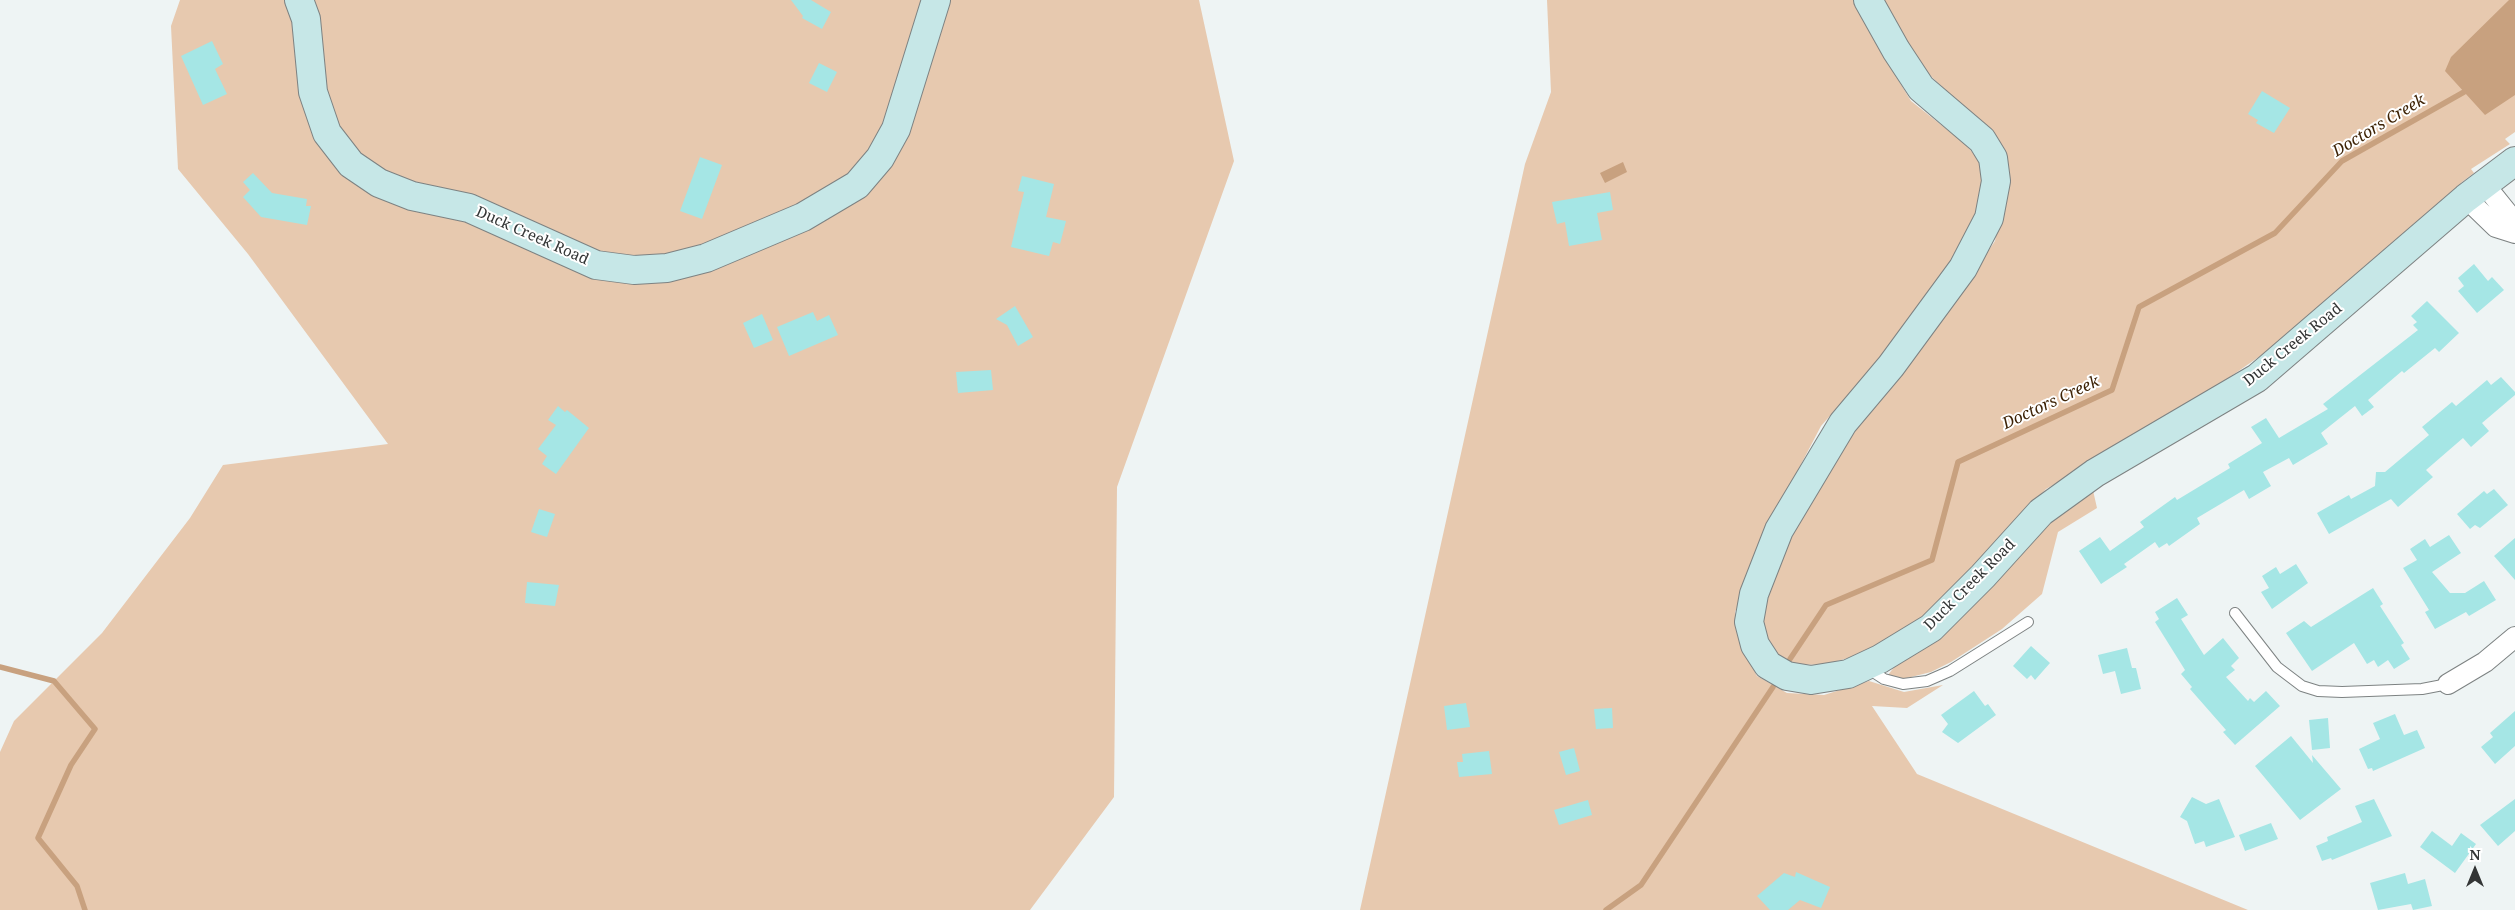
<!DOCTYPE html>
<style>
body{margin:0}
#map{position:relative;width:2515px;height:910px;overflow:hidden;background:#eef4f4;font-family:"Noto Serif",serif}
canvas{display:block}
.north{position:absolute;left:2450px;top:845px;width:50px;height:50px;-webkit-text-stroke:4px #fff;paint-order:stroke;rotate:0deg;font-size:14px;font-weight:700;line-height:20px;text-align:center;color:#333535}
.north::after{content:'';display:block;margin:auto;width:18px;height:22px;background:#333535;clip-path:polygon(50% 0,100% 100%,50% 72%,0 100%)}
</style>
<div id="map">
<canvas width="2515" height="910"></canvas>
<div class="north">N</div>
</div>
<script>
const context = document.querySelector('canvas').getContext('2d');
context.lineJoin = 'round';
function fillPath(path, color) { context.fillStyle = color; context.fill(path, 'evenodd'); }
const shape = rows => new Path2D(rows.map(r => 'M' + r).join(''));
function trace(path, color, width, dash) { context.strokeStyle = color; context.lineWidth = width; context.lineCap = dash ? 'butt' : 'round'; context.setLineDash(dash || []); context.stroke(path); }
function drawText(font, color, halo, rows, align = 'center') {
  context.font = font + ' "Noto Serif",serif'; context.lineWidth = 4; context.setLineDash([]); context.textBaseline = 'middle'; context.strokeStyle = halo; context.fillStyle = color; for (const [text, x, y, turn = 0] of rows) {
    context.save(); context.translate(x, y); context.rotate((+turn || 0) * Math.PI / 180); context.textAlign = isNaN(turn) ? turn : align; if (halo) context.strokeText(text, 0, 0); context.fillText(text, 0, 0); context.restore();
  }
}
fillPath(shape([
 [180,0,1199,0,1234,161,1117,487,1114,797,1030,910,0,910,0,752,14,721,102,633,190,518,223,465,388,444,248,254,178,169,171,26],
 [1547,0,1856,0,1883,55,1911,101,1964,143,1983,164,1984,194,1961,248,1913,322,1821,426,1775,514,1735,612,1741,646,1757,676,1787,693,1824,695,1869,681,1904,692,1943,685,1907,708,1872,706,1917,774,2248,910,1360,910,1525,164,1551,92],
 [1880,0,2515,0,2515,132,2505,139,2510,144,2471,169,2474,173,2462,182,2432,218,2283,340,2174,416,2046,489,1929,617,1866,653,1823,665,1788,664,1768,644,1761,616,1770,580,1808,500,1854,426,1940,323,1995,241,2003,198,1954,98,1917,63],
 [2092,486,2097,508,2058,532,2042,594,2002,629,1951,662,1931,672,1903,679,1888,675,1895,666,1942,630,2055,510]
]), '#e7c9af');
fillPath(shape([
 [2509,0,2515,0,2515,95,2485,115,2445,71,2451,57],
 [1623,162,1627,172,1605,183,1600,173]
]), '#c8a17f');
trace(shape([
 [1790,659,1826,605,1932,560,1958,462,2112,390,2139,307,2275,233,2342,161,2464,92],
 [0,667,54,681,95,729,71,765,38,838,77,886,85,910],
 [1606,910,1641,885,1773,687]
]), '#c8a17f', 5.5);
fillPath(shape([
 [791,0,811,0,831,12,822,29,802,18,803,16],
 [212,41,223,64,215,69,227,94,203,105,181,56],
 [819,63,837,72,827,92,809,83],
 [2262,91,2290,108,2274,133,2256,123,2258,120,2248,114],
 [700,157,722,165,702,219,680,211],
 [253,173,272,193,307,199,306,206,311,206,307,225,261,217,243,197,250,190,243,182],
 [1022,176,1054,184,1046,217,1066,221,1060,244,1053,242,1049,256,1011,247,1024,192,1018,191],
 [1610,192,1613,210,1597,213,1602,240,1569,246,1565,222,1557,224,1552,202],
 [2474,264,2488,281,2492,277,2504,290,2477,313,2458,291,2464,286,2458,278],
 [2427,301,2459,333,2439,352,2435,348,2404,373,2402,371,2368,400,2374,407,2362,416,2355,406,2321,433,2328,444,2293,465,2289,458,2263,472,2271,486,2249,499,2244,490,2197,518,2200,524,2169,546,2167,543,2159,548,2155,542,2124,564,2127,567,2101,584,2079,551,2100,537,2110,551,2144,527,2140,522,2175,497,2177,500,2230,468,2228,464,2262,443,2251,427,2266,418,2279,438,2328,409,2323,404,2418,330,2413,325,2417,322,2411,316],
 [1015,306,1033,337,1018,346,1007,325,996,319],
 [813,312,817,321,829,315,838,335,789,356,777,327],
 [762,314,773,340,754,348,743,323],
 [991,370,993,390,958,393,956,372],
 [2501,377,2515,392,2515,395,2482,423,2489,431,2471,447,2463,438,2426,470,2433,477,2398,507,2391,499,2329,534,2317,513,2349,495,2351,499,2375,486,2376,472,2385,472,2429,435,2422,427,2452,402,2456,406,2487,380,2491,385],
 [558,406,565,412,567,410,589,428,556,474,542,464,547,456,538,449,556,425,548,420],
 [2494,489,2508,505,2480,528,2475,525,2470,529,2457,514,2484,491,2487,494],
 [539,509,555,514,547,537,531,532],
 [2449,535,2461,553,2432,572,2450,593,2465,593,2484,581,2496,600,2469,616,2466,612,2435,629,2425,612,2429,610,2403,568,2417,560,2410,549,2425,539,2430,547],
 [2515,538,2515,580,2494,556],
 [2296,564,2308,583,2272,609,2261,592,2269,588,2262,576,2276,567,2280,574],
 [527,582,559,585,555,606,525,603],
 [2373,588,2383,604,2380,606,2404,643,2401,645,2410,659,2394,669,2388,660,2378,667,2374,660,2367,664,2354,643,2312,671,2286,633,2304,621,2311,627],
 [2177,598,2188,615,2181,619,2204,655,2223,638,2239,658,2231,666,2235,670,2226,677,2248,701,2250,698,2254,702,2266,691,2280,706,2235,745,2223,732,2226,730,2190,689,2192,687,2181,674,2185,670,2155,622,2159,619,2155,612],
 [2031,646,2050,663,2035,680,2031,675,2027,679,2013,666],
 [2127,648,2132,668,2136,668,2141,689,2121,694,2115,671,2103,674,2098,655],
 [1974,691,1985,706,1988,704,1996,715,1958,743,1942,732,1948,724,1941,715],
 [1466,703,1470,727,1447,730,1444,706],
 [1612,708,1613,728,1596,729,1594,709],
 [2515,711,2515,746,2495,764,2481,747,2493,737,2490,733],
 [2395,714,2404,735,2417,730,2425,748,2373,771,2372,768,2368,769,2359,749,2380,739,2373,723],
 [2328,718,2330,748,2312,750,2309,720],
 [2291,736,2313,763,2312,755,2341,789,2300,820,2255,766],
 [1574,748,1580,771,1566,775,1559,752],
 [1489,751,1492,774,1459,777,1457,762,1463,762,1462,754],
 [2192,797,2206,804,2219,799,2235,837,2206,847,2204,841,2195,844,2187,821,2180,817],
 [2374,799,2392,836,2332,860,2331,858,2322,861,2316,846,2328,841,2327,837,2362,822,2355,806],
 [2515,799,2515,831,2498,846,2480,825],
 [1588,800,1592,815,1559,825,1554,810],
 [2271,823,2278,839,2245,851,2239,835],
 [2432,831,2452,846,2461,833,2476,844,2455,873,2420,847],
 [1796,872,1830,887,1821,908,1800,900,1788,910,1770,910,1757,896,1784,873,1795,877],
 [2405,873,2408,884,2425,879,2432,906,2413,910,2411,904,2378,910,2370,883]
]), '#a5e6e5');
const lane = shape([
 [2235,613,2277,667,2302,686,2318,691,2342,692,2422,689,2448,684],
 [1867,668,1884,679,1903,684,1927,681,1950,671,2028,622]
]);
const street = shape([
 [2484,184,2509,215,2514,232],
 [2466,198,2496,227,2515,233],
 [2448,684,2485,662,2515,637]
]);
const secondary = shape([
 [299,0,306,19,313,92,327,133,351,164,379,183,412,196,469,208,596,265,634,270,667,268,706,258,803,217,857,185,880,158,896,129,936,0],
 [1868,0,1896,50,1921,88,1982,140,1993,158,1996,181,1989,218,1963,268,1891,366,1843,423,1779,530,1754,594,1749,622,1755,645,1768,665,1787,676,1811,680,1848,674,1880,659,1931,628,1983,576,2041,512,2095,473,2257,378,2466,198,2515,161]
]);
trace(lane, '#7d8282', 12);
trace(street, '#7d8282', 22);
trace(secondary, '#7d8282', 30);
trace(lane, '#fff', 10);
trace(street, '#fff', 20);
trace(secondary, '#c6e7e7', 28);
drawText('15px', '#333535', '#fff', [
 ["Duck Creek Road",532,236,24],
 ["Duck Creek Road",2293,345,-39],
 ["Duck Creek Road",1970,585,-45]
]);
drawText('italic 16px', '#3e2306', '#fff', [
 ["Doctors Creek",2379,126,-31],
 ["Doctors Creek",2051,403,-25]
]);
</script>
